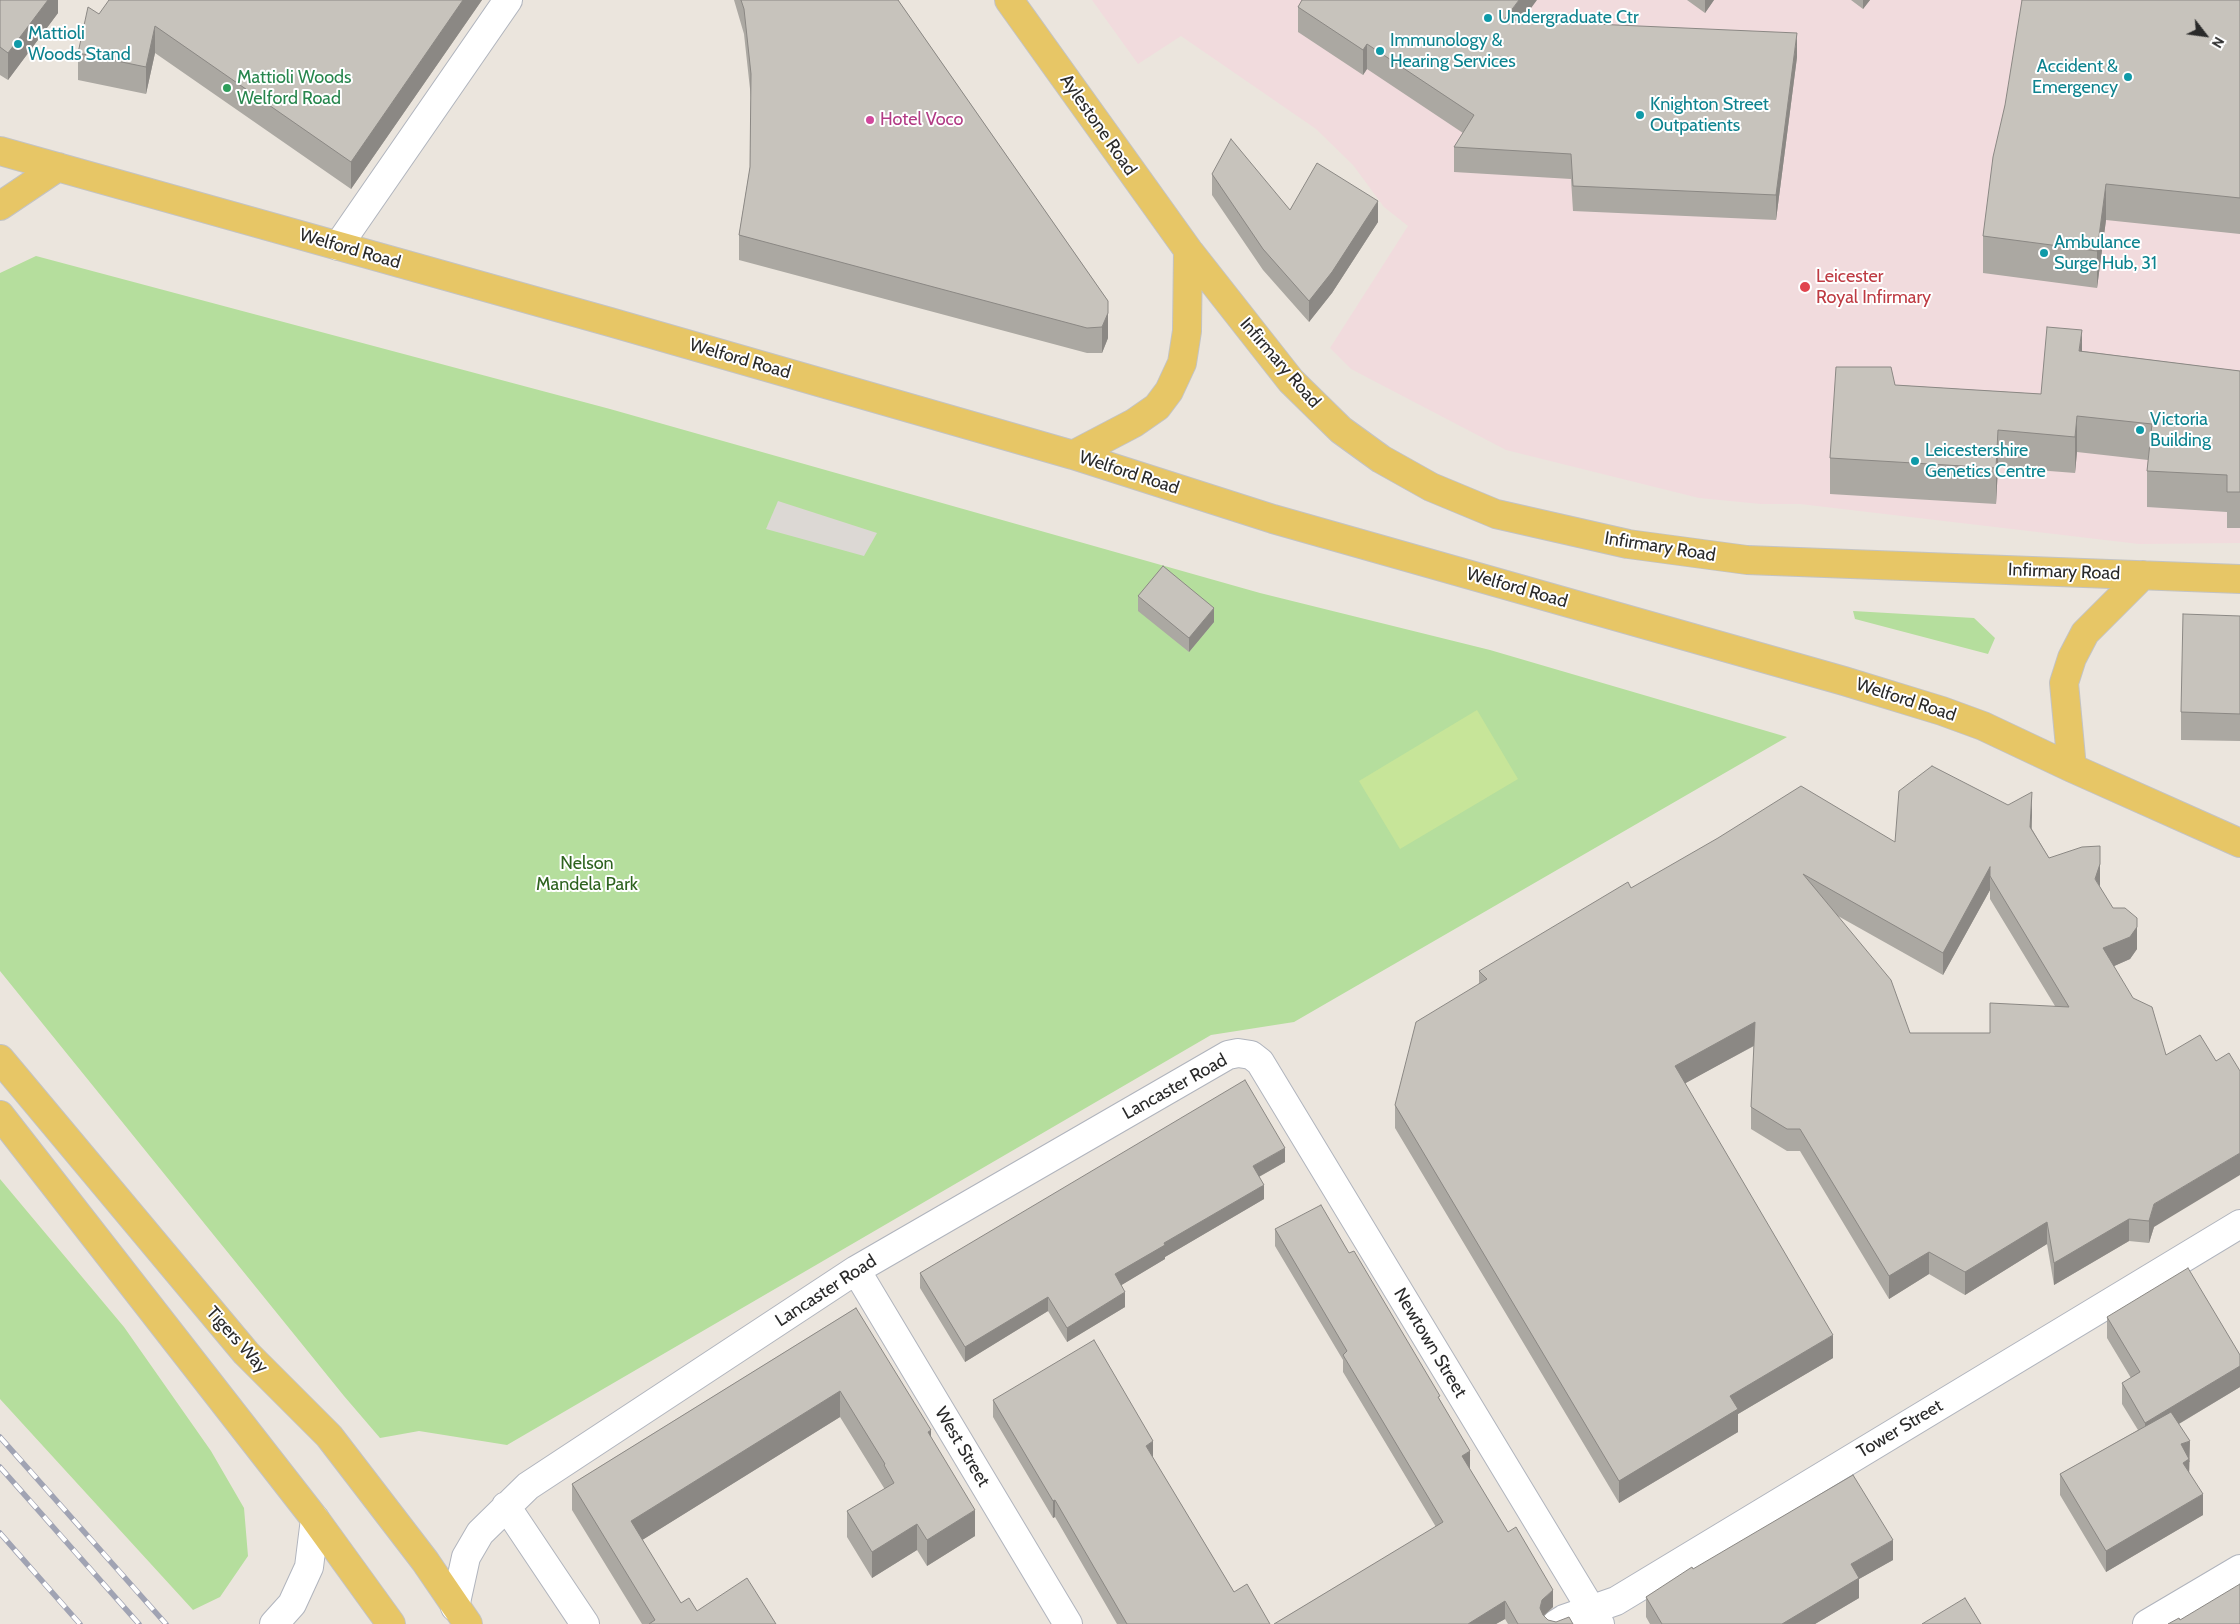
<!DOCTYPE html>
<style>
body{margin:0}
#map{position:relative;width:2240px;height:1624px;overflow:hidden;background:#ebe5dd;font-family:Cabin,sans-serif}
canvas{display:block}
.north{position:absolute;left:2180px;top:10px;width:50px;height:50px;-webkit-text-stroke:4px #fff;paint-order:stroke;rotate:120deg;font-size:14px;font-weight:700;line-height:20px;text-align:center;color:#2a2a2a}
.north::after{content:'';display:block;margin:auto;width:18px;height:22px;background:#2a2a2a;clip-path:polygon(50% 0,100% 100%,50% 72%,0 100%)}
</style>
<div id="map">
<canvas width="2240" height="1624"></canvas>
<div class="north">N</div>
</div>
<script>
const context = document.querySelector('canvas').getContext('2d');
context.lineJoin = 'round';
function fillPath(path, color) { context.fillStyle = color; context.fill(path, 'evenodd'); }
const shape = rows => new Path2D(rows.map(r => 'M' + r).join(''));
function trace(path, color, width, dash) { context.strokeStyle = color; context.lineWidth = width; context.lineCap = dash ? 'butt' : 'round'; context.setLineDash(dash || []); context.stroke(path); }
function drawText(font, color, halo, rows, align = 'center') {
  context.font = font + ' Cabin,sans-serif'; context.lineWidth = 4; context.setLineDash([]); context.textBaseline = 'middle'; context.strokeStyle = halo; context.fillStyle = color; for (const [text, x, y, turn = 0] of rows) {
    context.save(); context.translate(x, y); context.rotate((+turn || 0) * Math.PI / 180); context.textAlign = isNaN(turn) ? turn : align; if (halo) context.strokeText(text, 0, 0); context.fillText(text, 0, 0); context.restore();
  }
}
fillPath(shape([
 [1092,0,2240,0,2240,543,2139,544,1800,504,1761,504,1699,498,1506,450,1351,369,1330,348,1408,226,1384,207,1353,165,1316,129,1181,36,1138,64]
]), '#f1dbdd');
fillPath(shape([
 [36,256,610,409,1260,593,1490,650,1787,737,1294,1022,1211,1035,507,1445,419,1431,380,1438,344,1396,0,971,0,273],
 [1853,611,1974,618,1995,638,1988,654,1855,619],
 [0,1179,124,1327,211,1451,244,1508,248,1556,220,1597,193,1610,0,1399]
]), '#b5de9d');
fillPath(shape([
 [1477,710,1518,779,1400,849,1359,781]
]), '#c7e599');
fillPath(shape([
 [778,501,877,533,864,556,766,529]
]), '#dcd8d4');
const minor = shape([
 [338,246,508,0],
 [856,1270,1068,1624],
 [506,1506,585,1624],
 [455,1607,466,1557,480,1533,528,1486,856,1270,1228,1055,1238,1053,1251,1055,1260,1062,1600,1624],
 [274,1624,292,1604,309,1567,315,1519],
 [1556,1624,1564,1619,1616,1601,2240,1224],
 [2147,1624,2240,1569]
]);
const major = shape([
 [1009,0,1188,250,1291,381,1341,430,1381,459,1431,487,1496,514,1628,544,1747,560,2240,579],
 [0,151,610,322,1073,455,1273,519,1844,681,1942,711,1983,726,2072,768,2240,843],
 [0,206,58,167],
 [1073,455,1134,423,1157,407,1169,391,1182,363,1187,331,1188,250],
 [2072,768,2064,683,2072,658,2085,633,2143,575],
 [0,1059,246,1353,329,1436,425,1561,468,1624],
 [0,1115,315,1519,391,1624]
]);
trace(minor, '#b0b4bd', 30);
trace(major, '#c3c3c3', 30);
trace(minor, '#fff', 28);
trace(major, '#e7c666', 28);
const rail = shape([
 [0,1437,166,1624],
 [0,1467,139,1624],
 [0,1533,80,1624]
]);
trace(rail, '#a0a3b3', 5.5);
trace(rail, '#fff', 4, [11]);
fillPath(shape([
 [0,0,58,0,58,13,8,80,0,75],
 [482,0,351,189,155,53,146,94,78,80,78,53,99,14],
 [734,0,898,0,1108,301,1108,338,1102,353,1087,353,739,260,739,235,750,167,751,98,744,34],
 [1687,0,1714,0,1705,13],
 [1851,0,1870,0,1863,9],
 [2240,0,2240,234,2106,220,2097,288,1983,273,1983,236,2005,105],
 [1298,7,1522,21,1797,57,1776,220,1573,211,1571,179,1454,172,1454,147,1463,133,1367,69,1363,75,1298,32],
 [1212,174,1290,210,1378,222,1332,293,1309,322,1263,270,1212,195],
 [2082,351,2240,371,2240,528,2227,528,2227,512,2147,507,2147,471,2148,460,2077,452,2075,473,1998,467,1996,504,1830,494,1830,458,1895,385,2041,394],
 [1138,596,1214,622,1189,652,1138,611],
 [2240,616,2240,741,2181,740,2181,712],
 [2008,805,2032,815,2032,829,2049,858,2100,887,2137,949,2130,959,2114,966,2154,1227,2149,1243,2129,1241,2054,1285,2047,1244,1965,1295,1929,1274,1889,1299,1800,1151,1787,1151,1751,1129,1751,1107,1754,1046,1685,1083,1833,1358,1738,1414,1738,1432,1619,1503,1395,1128,1395,1105,1479,983,1479,971,1631,888,1895,842],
 [1990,890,1990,899,2055,1006,1990,1033,1910,1033,1838,916,1943,975],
 [1285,1162,1259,1177,1264,1199,1165,1257,1165,1259,1121,1285,1125,1307,1067,1342,1048,1311,965,1362,920,1288,920,1273],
 [1275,1229,1349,1253,1440,1400,1470,1468,1469,1468,1553,1607,1544,1616,1548,1620,1556,1622,1573,1624,1508,1624,1505,1619,1496,1624,1274,1624,1436,1527,1343,1372,1343,1360,1275,1246],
 [856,1308,931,1438,975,1536,927,1566,917,1550,872,1578,847,1537,847,1511,884,1489,884,1488,840,1417,642,1540,681,1603,697,1611,776,1624,642,1624,572,1510,572,1484],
 [2107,1317,2240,1355,2240,1387,2179,1424,2190,1462,2189,1462,2189,1472,2203,1515,2106,1572,2060,1495,2060,1474,2138,1430,2122,1404,2122,1383,2131,1378,2107,1338],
 [993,1400,1153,1458,1234,1592,1270,1624,1117,1624,1055,1517,1053,1518,993,1417],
 [1893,1560,1859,1579,1859,1598,1815,1624,1650,1624,1646,1617,1646,1597,1693,1569]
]), '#aba8a2');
fillPath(shape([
 [48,0,58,0,58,13,8,80,8,53],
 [463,0,482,0,351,189,351,162],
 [1519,0,1537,0,1504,45,1504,20],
 [1705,0,1714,0,1705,13],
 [1863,0,1870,0,1863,9],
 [155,26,155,53,146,94,146,67],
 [1797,33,1797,57,1776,220,1776,195],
 [1367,44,1367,69,1363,75,1363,50],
 [2106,184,2106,220,2097,288,2097,251],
 [1378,201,1378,222,1332,293,1309,322,1309,301],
 [1108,313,1108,338,1102,353,1102,327],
 [2082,330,2082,366,2079,351],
 [2077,416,2077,452,2075,473,2075,437],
 [1998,430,1998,467,1996,504,1996,468],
 [1214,608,1214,622,1189,652,1189,638],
 [2032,792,2032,815,2030,849,2030,827],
 [2100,846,2100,887,2095,879],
 [1990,867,1990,890,1943,975,1943,953],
 [2137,927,2137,949,2130,959,2103,971,2103,948],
 [1755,1022,1755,1045,1675,1089,1675,1066],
 [1285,1148,1285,1162,1253,1180,1253,1166],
 [2240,1153,2240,1175,2154,1227,2149,1243,2149,1221,2154,1204],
 [1264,1185,1264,1199,1165,1257,1165,1259,1115,1289,1115,1274,1164,1243],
 [2129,1219,2129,1241,2054,1285,2054,1263],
 [2047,1222,2047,1244,1965,1295,1965,1272],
 [1929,1252,1929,1274,1889,1299,1889,1276],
 [1125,1292,1125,1307,1067,1342,1067,1328],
 [1048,1297,1048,1311,965,1362,965,1347],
 [1833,1335,1833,1358,1738,1414,1738,1432,1619,1503,1619,1481,1730,1396],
 [2240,1366,2240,1387,2145,1444,2145,1423],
 [840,1391,840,1417,631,1547,631,1521],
 [931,1430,931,1456,928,1432],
 [1153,1441,1153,1458,1146,1446],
 [2190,1441,2189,1480,2183,1484,2181,1444],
 [1470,1451,1470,1468,1462,1473,1462,1456],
 [2203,1494,2203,1515,2106,1572,2106,1551],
 [1055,1500,1055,1517,1053,1518,1053,1501],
 [975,1510,975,1536,927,1566,927,1540],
 [917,1524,917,1550,872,1578,872,1552],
 [1893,1540,1893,1560,1859,1579,1859,1598,1815,1624,1782,1624,1851,1564],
 [1553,1590,1553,1607,1542,1617,1540,1608,1542,1600],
 [1505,1601,1505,1619,1496,1624,1468,1624]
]), '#8b8884');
const building = shape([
 [0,0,48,0,8,53,0,47,0,0],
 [109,0,463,0,351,162,155,26,146,67,78,53,88,7,99,14,109,0],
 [741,0,898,0,1108,301,1108,313,1102,327,1087,328,739,235,750,167,751,74,744,9,741,0],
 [1302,0,1519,0,1504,20,1797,33,1776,195,1573,186,1571,154,1454,147,1474,115,1367,44,1363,50,1298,7,1302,0],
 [2022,0,2240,0,2240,198,2106,184,2097,251,1983,236,1993,157,2005,105,2022,0],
 [1231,139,1290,210,1317,163,1378,201,1332,272,1309,301,1263,249,1212,174,1231,139],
 [2047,327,2082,330,2079,351,2240,371,2240,492,2227,492,2227,475,2147,471,2152,424,2077,416,2075,437,1998,430,1996,468,1830,458,1836,367,1891,367,1895,385,2041,394,2047,327],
 [1163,566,1214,608,1189,638,1138,596,1163,566],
 [2183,614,2240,616,2240,714,2181,712,2183,614],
 [1932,766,2008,805,2032,792,2030,827,2049,858,2082,847,2100,846,2100,864,2095,879,2113,908,2125,908,2137,918,2137,927,2130,937,2103,948,2133,998,2152,1007,2166,1055,2200,1035,2216,1061,2229,1053,2240,1071,2240,1153,2154,1204,2149,1221,2129,1219,2054,1263,2047,1222,1965,1272,1929,1252,1889,1276,1800,1129,1787,1129,1751,1107,1755,1022,1675,1066,1833,1335,1730,1396,1738,1409,1619,1481,1395,1105,1416,1022,1487,979,1479,971,1628,882,1631,888,1718,838,1801,786,1895,842,1899,791,1932,766],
 [1990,867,1990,876,2069,1007,1990,1003,1990,1033,1910,1033,1891,980,1803,874,1943,953,1990,867],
 [1245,1080,1285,1148,1253,1166,1264,1185,1164,1243,1165,1245,1115,1274,1125,1292,1067,1328,1048,1297,965,1347,920,1273,1245,1080],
 [1321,1205,1349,1253,1354,1251,1440,1396,1438,1397,1470,1451,1462,1456,1508,1532,1516,1527,1553,1590,1542,1600,1540,1608,1543,1615,1548,1620,1556,1622,1569,1617,1573,1624,1518,1624,1505,1601,1468,1624,1274,1624,1443,1522,1343,1355,1347,1351,1275,1229,1321,1205],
 [2188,1268,2240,1355,2240,1366,2145,1423,2122,1383,2140,1372,2107,1317,2188,1268],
 [856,1308,931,1430,928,1432,975,1510,927,1540,917,1524,872,1552,847,1511,894,1483,884,1465,885,1464,840,1391,631,1521,681,1603,689,1598,697,1611,747,1578,776,1624,649,1624,655,1620,572,1484,856,1308],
 [1094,1340,1153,1441,1146,1446,1234,1592,1247,1584,1270,1624,1127,1624,1055,1500,1053,1501,993,1400,1094,1340],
 [2171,1412,2190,1441,2181,1444,2189,1459,2183,1463,2203,1494,2106,1551,2060,1474,2171,1412],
 [1853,1475,1893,1540,1851,1564,1859,1578,1782,1624,1662,1624,1646,1597,1692,1567,1693,1569,1853,1475],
 [2240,1584,2240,1624,2168,1624,2179,1618,2180,1620,2240,1584],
 [1965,1598,1981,1624,1922,1624,1965,1598]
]);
fillPath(building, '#c7c3bc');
trace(building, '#8b8884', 1);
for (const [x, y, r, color] of [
 [1488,18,5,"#0f9aa8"],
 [18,44,5,"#0f9aa8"],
 [1380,51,5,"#0f9aa8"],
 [2128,77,5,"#0f9aa8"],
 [227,88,5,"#2e9e5b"],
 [1640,115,5,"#0f9aa8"],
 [870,120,5,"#d1479c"],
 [2044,253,5,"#0f9aa8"],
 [1805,287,6,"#e0444e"],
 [2140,430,5,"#0f9aa8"],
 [1915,461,5,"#0f9aa8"]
]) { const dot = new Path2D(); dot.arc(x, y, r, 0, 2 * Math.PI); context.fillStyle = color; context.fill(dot); trace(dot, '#fff', 2); }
drawText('18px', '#0d838f', '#fff', [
 ["Undergraduate Ctr",1498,18],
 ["Mattioli",28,34],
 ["Woods Stand",28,55],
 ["Immunology &",1390,41],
 ["Hearing Services",1390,62],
 ["Accident &",2118,67,"right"],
 ["Emergency",2118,88,"right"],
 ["Knighton Street",1650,105],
 ["Outpatients",1650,126],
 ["Ambulance",2054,243],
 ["Surge Hub, 31",2054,264],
 ["Victoria",2150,420],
 ["Building",2150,441],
 ["Leicestershire",1925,451],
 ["Genetics Centre",1925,472]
], 'left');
drawText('18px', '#27864d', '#fff', [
 ["Mattioli Woods",237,78],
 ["Welford Road",237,99]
], 'left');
drawText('18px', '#b23c85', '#fff', [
 ["Hotel Voco",880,120]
], 'left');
drawText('18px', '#2a2a2a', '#fff', [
 ["Aylestone Road",1098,125,55],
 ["Welford Road",350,249,16],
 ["Welford Road",740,359,16],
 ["Infirmary Road",1280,363,49],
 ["Welford Road",1129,473,18],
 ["Infirmary Road",1660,547,9],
 ["Infirmary Road",2064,572,2],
 ["Welford Road",1517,588,16],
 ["Welford Road",1906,700,18],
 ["Lancaster Road",1175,1087,-29],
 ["Lancaster Road",826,1291,-33],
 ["Tigers Way",237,1340,48],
 ["Newtown Street",1430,1343,59],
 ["Tower Street",1900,1429,-31],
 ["West Street",962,1447,59]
]);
drawText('18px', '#be3a42', '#fff', [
 ["Leicester",1816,277],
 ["Royal Infirmary",1816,298]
], 'left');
drawText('18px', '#2e631f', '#fff', [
 ["Nelson",587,864],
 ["Mandela Park",587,885]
]);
</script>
